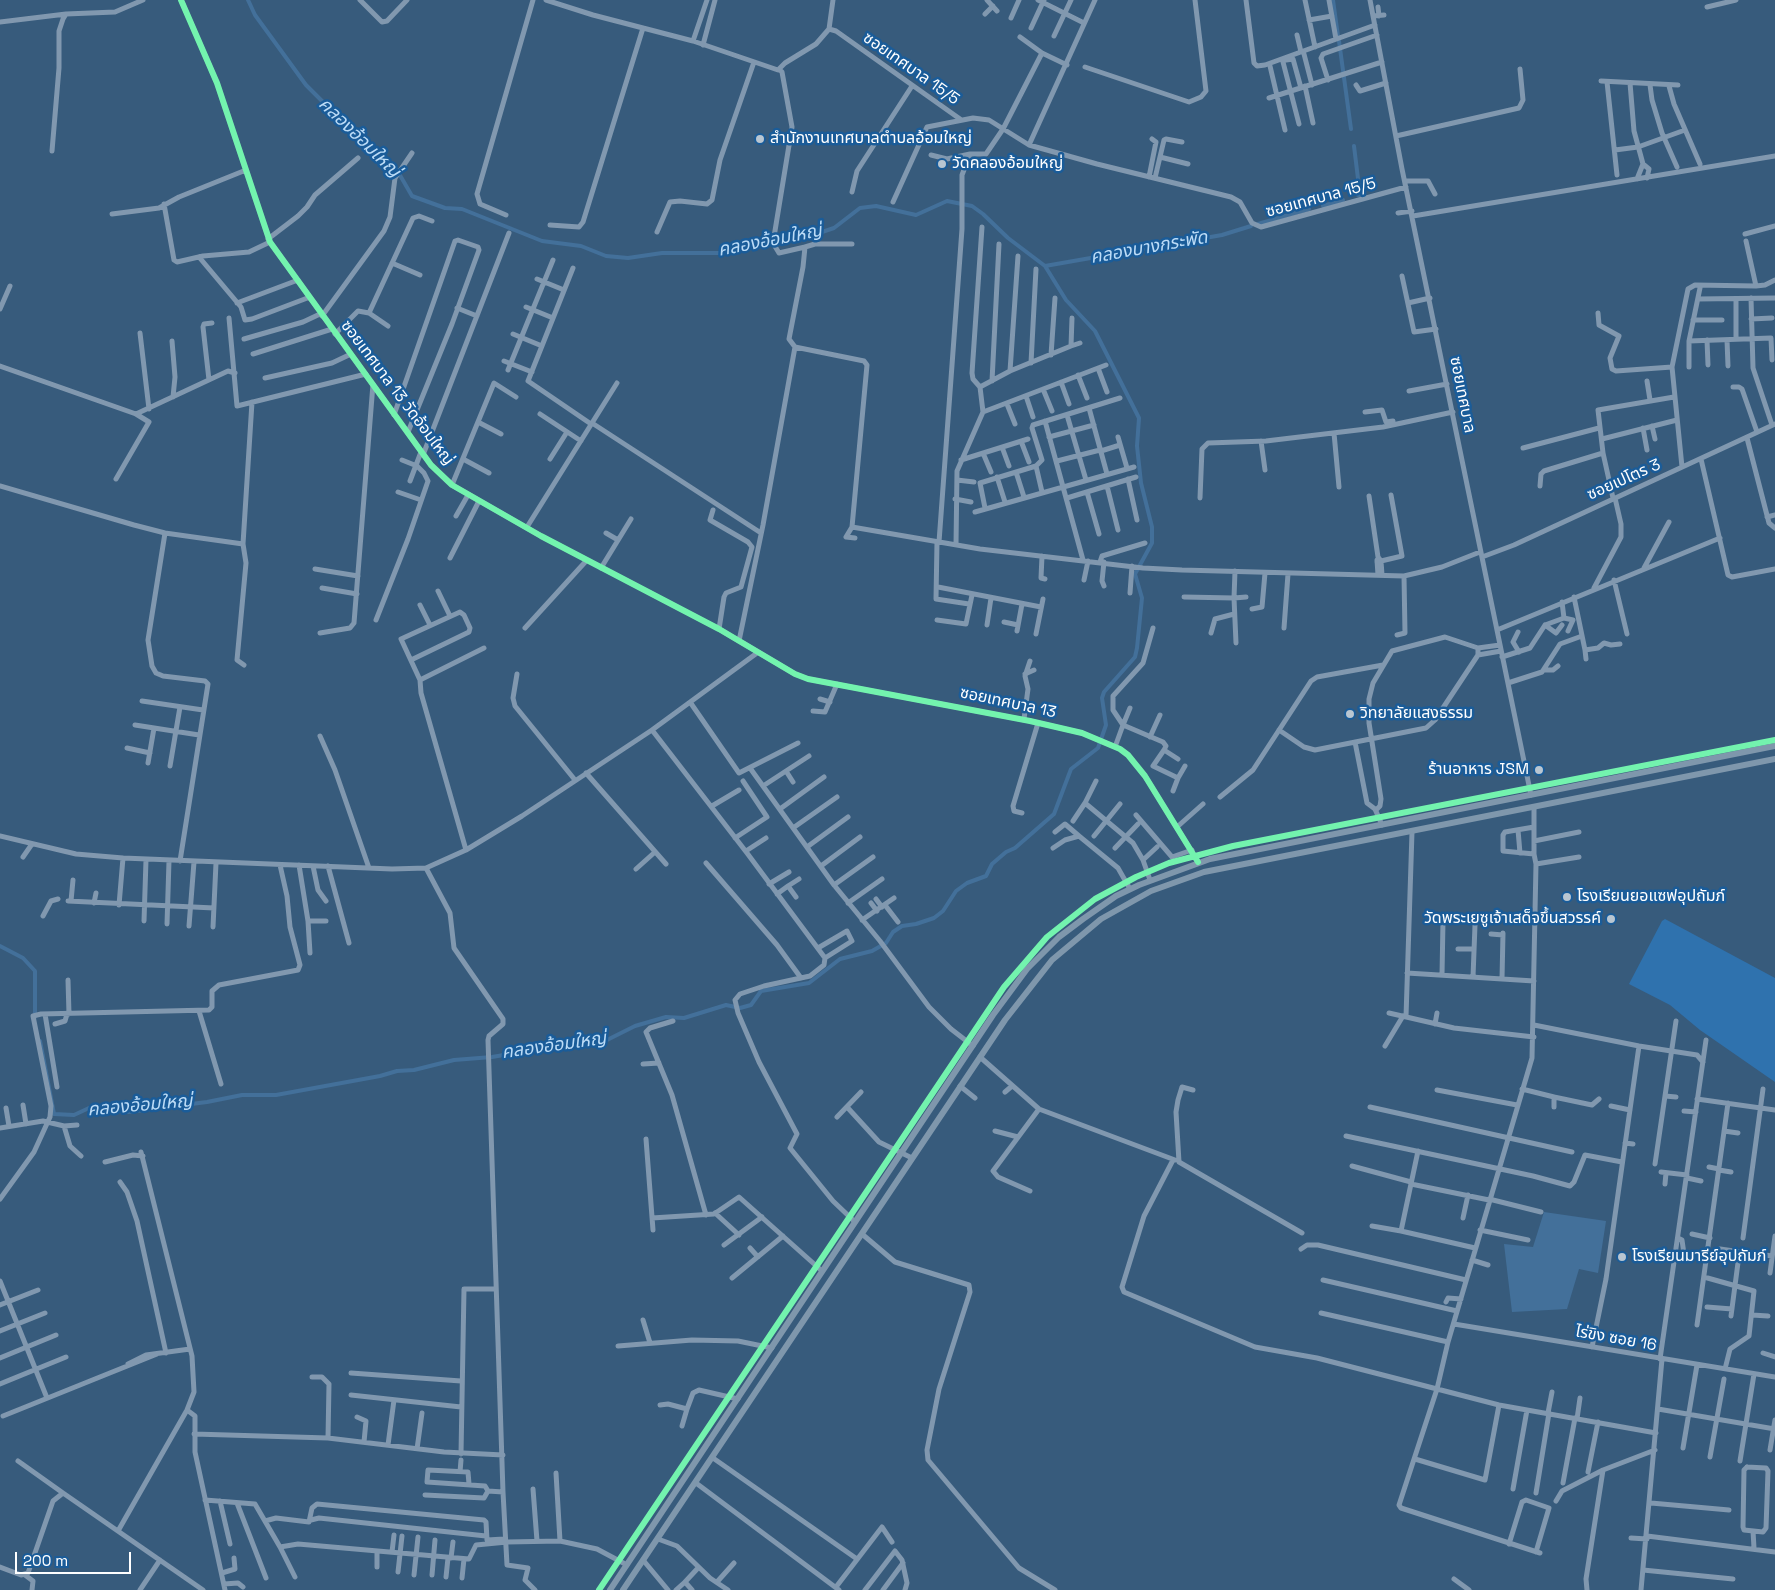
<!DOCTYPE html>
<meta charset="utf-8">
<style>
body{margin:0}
#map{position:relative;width:1775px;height:1590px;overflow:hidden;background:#375b7c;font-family:"Space Grotesk",sans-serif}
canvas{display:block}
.scale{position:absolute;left:15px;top:1552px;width:116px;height:22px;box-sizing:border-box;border:2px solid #fff;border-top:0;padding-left:6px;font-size:15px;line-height:18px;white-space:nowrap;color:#fff;-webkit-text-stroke:4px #1a5c99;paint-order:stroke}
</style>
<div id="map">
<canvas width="1775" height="1590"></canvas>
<div class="scale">200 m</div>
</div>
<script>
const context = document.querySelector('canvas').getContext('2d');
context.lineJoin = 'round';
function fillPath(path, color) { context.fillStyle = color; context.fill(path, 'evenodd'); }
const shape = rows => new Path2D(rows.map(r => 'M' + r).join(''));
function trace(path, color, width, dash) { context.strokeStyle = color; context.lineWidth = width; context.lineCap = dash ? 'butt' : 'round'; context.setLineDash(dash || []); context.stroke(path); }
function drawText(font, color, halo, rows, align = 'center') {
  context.font = font + ' "Space Grotesk","Noto Sans Thai",sans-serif'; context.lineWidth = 5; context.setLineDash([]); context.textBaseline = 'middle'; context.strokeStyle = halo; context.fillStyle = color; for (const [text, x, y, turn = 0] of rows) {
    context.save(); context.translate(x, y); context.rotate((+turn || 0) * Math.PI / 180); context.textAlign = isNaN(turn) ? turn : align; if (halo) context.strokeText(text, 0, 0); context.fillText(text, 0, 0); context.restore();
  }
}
fillPath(shape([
 [1665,919,1775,978,1775,1082,1700,1030,1670,1005,1629,984,1662,921]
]), '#2f72ae');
fillPath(shape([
 [1544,1212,1606,1221,1598,1273,1579,1269,1567,1309,1512,1312,1504,1244,1533,1247]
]), '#43709a');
trace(shape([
 [1333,0,1338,36],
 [1339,41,1351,129],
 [1354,146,1360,195,1358,195],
 [1323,206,1343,200],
 [1258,224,1309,209],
 [1045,266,1222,235,1251,226],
 [0,946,23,958,35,971,35,1017],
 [40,1041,54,1114,74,1115,89,1108,128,1112,207,1102,242,1095,276,1095,380,1076,397,1071,414,1070,454,1060,492,1057,545,1048,581,1046,605,1041,635,1026,666,1017,684,1018,726,1005,740,1008,751,1005,761,991,809,983,840,959,872,951,886,943,893,932,902,926,916,924,934,918,943,911,956,891,967,883,986,876,992,864,1006,852,1015,848,1054,814,1071,769,1098,748,1106,725,1102,698,1104,692,1135,657,1137,648,1142,598,1135,574,1152,543,1152,527,1141,483,1137,446,1139,418,1095,331,1066,300,1045,266,1008,238,983,214,972,206,947,201,916,215,876,206,860,208,834,228,807,237,726,253,662,253,628,258,606,256,581,246,542,241,462,209,445,208,412,196,397,170,360,139,306,85,255,15,248,0]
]), '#43709a', 4);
trace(shape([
 [181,0,217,83,270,242,431,465,452,485,541,536,719,629,795,674,808,679,1030,721,1082,733,1120,749,1128,755,1145,776,1198,862],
 [360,0,382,22,387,21,407,0],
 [546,0,593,15,693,41,778,70,785,63,816,44,829,29],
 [987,0,997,11],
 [1038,0,1082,22],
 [1246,0,1254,63,1257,66,1265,65,1375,25],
 [1305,0,1315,47],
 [1329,0,1336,39],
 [1370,0,1402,169,1531,795],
 [1378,7,1379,16],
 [1707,7,1736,0],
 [985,14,993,6],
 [1373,16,1384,15],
 [1011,18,1019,0],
 [1309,20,1332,16],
 [0,22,66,14],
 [1031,28,1044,0],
 [829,29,836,31,960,119],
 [829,29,833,0],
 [1297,35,1301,52],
 [1054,36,1071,0],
 [693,41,707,0],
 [703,45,715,0],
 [1042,53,1067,65],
 [1304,54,1312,85],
 [1286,60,1293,59,1301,88],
 [1283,62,1299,124],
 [1270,66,1285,130],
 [1085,67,1189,102,1201,97,1206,91,1195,0],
 [779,69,782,72,792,127,773,243,779,253,805,247,803,267,789,339,795,347,864,361,867,365,852,527,846,537,855,538],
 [1328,80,1321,58,1323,54,1377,35],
 [1601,81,1678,85],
 [1607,82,1617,175],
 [1630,83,1634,131,1643,164,1649,169,1647,178],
 [1356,85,1360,91,1386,83],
 [1650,85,1652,100,1662,133,1677,167],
 [1305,86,1313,123],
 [1669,86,1674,104,1700,164],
 [1269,98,1382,62],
 [1396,136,1519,108,1523,100,1520,69],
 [1029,145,1095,0],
 [1615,150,1638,147,1685,130],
 [52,151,59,68,59,31,63,19,66,14,115,12,143,0],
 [931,155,947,159,970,154],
 [1160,157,1188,164],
 [1149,177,1156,142,1152,139],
 [1155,178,1164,140,1166,139,1182,142],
 [1637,179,1643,164],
 [1405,181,1428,181,1435,194],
 [852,192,857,171,912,86],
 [893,202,927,127,973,118,989,120,1029,145,1097,164,1231,197,1240,202,1252,223,1261,227,1406,187],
 [164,204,174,260,177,262,203,256,249,252,270,242],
 [1398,213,1412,211],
 [112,214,159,208,179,197,246,170],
 [506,215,480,204,477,194,533,0],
 [1413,216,1775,156],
 [550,225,579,227,583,222,643,28],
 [657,232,670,202,680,201,707,204,712,200,720,160,754,62],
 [1745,234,1775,226],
 [268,239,298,216,307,207,315,195,358,158],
 [1746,241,1756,286],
 [805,247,815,244,852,244],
 [199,257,241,307,245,320,252,319,310,297],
 [392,263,420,275],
 [573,268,528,381,591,424],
 [1402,276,1414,332,1436,329],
 [537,279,564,290],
 [1751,298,1753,368,1772,425],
 [1698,299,1775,298],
 [1736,299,1736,339],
 [237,303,298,280],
 [1408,303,1430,298],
 [526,307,553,318],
 [457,308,477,316],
 [0,309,10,286],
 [369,313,413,218,419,216,432,221],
 [1598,313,1599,325,1619,336,1610,358,1612,369,1616,371,1672,367],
 [322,316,384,231,390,217,395,178,412,153],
 [229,318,237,406,366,374],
 [1751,319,1772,318],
 [1693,320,1722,320],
 [140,333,149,409],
 [335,334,358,311,369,313,388,326],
 [513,334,542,346],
 [244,339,303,322,320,314],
 [1707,340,1708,365],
 [1727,340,1728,366],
 [172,341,175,377,173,397],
 [1689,341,1700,288],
 [1071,346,1080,343],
 [253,354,332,329],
 [1051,355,1055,298],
 [504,361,532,372],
 [1031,363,1036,269],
 [0,366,136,414,228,371,235,373],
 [1689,367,1689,341,1771,338,1772,360],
 [1098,368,1107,392],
 [508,370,553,260],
 [1010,371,1018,256],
 [1078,375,1087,398],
 [265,378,332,363,351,354],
 [209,380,203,327,204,324,212,323],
 [992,381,999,244],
 [1647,381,1650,400],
 [1061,382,1069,404],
 [980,387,1010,371,1071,346,1072,318],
 [1733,387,1739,387,1742,389,1757,432],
 [1043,389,1052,411],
 [1409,391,1447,384],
 [1026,396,1033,417],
 [1007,404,1015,424],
 [1089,408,1107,474],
 [983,412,1106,365],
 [1365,412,1382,410,1386,422,1393,421],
 [540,414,581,441],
 [394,415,455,241,458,240,478,247,479,250,452,324,408,432],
 [1067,415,1086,480],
 [1045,421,1083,560],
 [478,422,501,434],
 [592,423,761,533],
 [1652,426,1655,439],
 [1643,428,1647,450],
 [1334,433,1339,487],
 [1049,437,1094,425],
 [1118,437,1127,468],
 [1747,438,1769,523,1775,528],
 [1602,439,1677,420],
 [1021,441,1029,462],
 [1261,441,1265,470],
 [1002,447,1009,466],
 [1523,448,1599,428],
 [1101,451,1120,445],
 [983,453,991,472],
 [423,455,509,233],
 [463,459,489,473],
 [550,459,567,432],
 [1701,459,1728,575,1732,577,1775,569],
 [961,460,1028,439],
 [1057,461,1100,450],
 [1036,466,1042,492],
 [1682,467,1672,367,1688,289,1695,285,1756,286,1765,285,1775,280],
 [1016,472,1024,497],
 [997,477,1005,502],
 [116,479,149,422,136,414],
 [1128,479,1137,520],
 [957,480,974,482],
 [410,481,421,452],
 [452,485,494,383,516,397],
 [0,486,134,525,165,533,243,544],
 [1107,486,1118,530],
 [1540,486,1541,474,1544,471,1603,453],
 [398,492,421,500],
 [1087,492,1099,534],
 [1369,496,1378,557,1381,561,1382,575],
 [1067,498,1136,477],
 [1200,498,1202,449,1208,443,1266,441,1383,427,1453,412],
 [1613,498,1603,453,1598,410,1674,397],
 [955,499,971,502],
 [985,508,980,483,1036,466,1042,460,1032,428,1033,425,1120,398],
 [713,510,710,520,748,542,752,547,741,587,726,593,724,597,719,629],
 [975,512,1134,467],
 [456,516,468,495],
 [1767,517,1775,515],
 [527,527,617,383],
 [852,527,980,549,1143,568,1182,570,1404,576,1442,567,1480,552],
 [165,533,148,640,152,666,156,673,163,676,205,681,208,684,180,861],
 [606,533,618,540],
 [937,542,936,599,969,604],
 [939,542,962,229,962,175,970,154,986,154,1003,129,1042,53,1020,37],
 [956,545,957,471,983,412,980,387,973,379,972,373,982,227],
 [1042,556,1041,578,1045,579],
 [1482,557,1514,545,1775,424],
 [450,558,479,501],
 [1377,560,1378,575],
 [1100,562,1102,556,1145,543],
 [1104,562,1102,581,1104,586],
 [1377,562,1402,556,1391,495],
 [601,568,631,519],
 [1644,568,1669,522],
 [315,569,358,576],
 [1084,580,1088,561],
 [1614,580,1627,634],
 [938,587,1041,607],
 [322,588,357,594],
 [1594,588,1621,537,1621,524,1615,498],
 [438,591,450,616],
 [1130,593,1132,566],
 [1184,597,1234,598,1235,571],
 [1574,597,1585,650,1598,648,1604,643,1611,645,1620,644],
 [1562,602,1564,618,1573,620,1568,631],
 [420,605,430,625],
 [1252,609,1262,607,1265,573],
 [376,620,408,539,428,481,424,473,417,466,402,460],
 [937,620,966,624,972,595],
 [1004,622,1018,625],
 [987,625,991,598],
 [1545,625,1556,633,1562,625],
 [525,628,587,560],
 [1284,628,1288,574],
 [1497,630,1720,538],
 [1017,631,1022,604],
 [1518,632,1513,642,1519,652],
 [320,633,350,628,354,623,373,384],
 [1211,633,1215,619,1234,614],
 [1036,634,1043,599],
 [1397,635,1405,633,1404,576],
 [739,641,763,525,795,347],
 [1236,643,1234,598,1246,597],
 [1585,650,1586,659],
 [1478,655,1501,651],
 [1502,657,1530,648,1545,625,1564,618],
 [411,660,469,632,470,628,464,615,460,612,401,639,420,680,421,693,466,850],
 [244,665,237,660,246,563,243,544,252,402],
 [1545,670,1553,670,1558,666],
 [517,674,513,698,515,706,575,780],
 [1025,674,1034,670],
 [420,680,484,648],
 [1508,683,1542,672,1560,644,1582,636],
 [820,699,830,702],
 [142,701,203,710],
 [690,702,739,773,798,743],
 [1130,708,1123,725,1113,710,1113,696,1143,663,1153,628],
 [813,711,825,712,837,684],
 [1024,719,1028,689,1025,676,1030,661],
 [135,725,199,735],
 [652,730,747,853,825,958,824,965,810,976,764,986,740,994,735,1000,738,1013,759,1062,797,1134,790,1148,833,1201,855,1222],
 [1279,730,1304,747,1315,750,1426,728,1435,720,1478,655,1478,648],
 [320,736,335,770,369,868],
 [1150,737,1160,715],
 [1355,742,1367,803,1375,809,1382,825],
 [1115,747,1123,725,1163,742,1166,746,1164,750],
 [127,748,150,753],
 [1178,759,1164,750,1153,766,1178,778,1185,766],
 [148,763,154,728],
 [170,766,180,707],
 [750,768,834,885,880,941,929,1007,951,1029,973,1046],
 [786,771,793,782],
 [586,773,666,864],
 [1096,781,1085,803,1133,843,1143,860,1150,880],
 [763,786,809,756],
 [1173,791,1178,778],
 [1220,797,1253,770,1311,681,1317,677,1383,665],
 [712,806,739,790],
 [1534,808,1534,854,1536,864,1532,1058,1448,1342,1437,1389,1399,1505,1401,1508,1540,1553],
 [780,809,824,777],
 [1376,810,1380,806,1381,799,1369,723,1369,699,1373,683,1392,651,1445,637,1478,648,1500,645],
 [1022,813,1014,811,1013,806,1038,723],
 [1136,815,1172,857,1192,850],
 [1073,821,1085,803],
 [1177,827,1203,804],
 [1534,827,1505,832,1503,835,1503,851,1534,854],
 [793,828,837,797],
 [1518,830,1520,853],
 [1055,832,1065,824,1079,836],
 [0,836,76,854,123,858,392,869,426,868,466,850,522,816,652,730,757,653],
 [1094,836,1120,804],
 [735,838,767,817,743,781],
 [1534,841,1579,832],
 [807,847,848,817],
 [1053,848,1065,840,1079,836,1118,868,1130,889],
 [1115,848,1138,824],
 [746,851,766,838],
 [23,857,32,844],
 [1143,860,1157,847],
 [706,863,777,945,801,978],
 [1536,864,1579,857],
 [299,865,308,921,310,953],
 [313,866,318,890,326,901],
 [328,866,349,943],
 [821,866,860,837],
 [426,868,450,913,454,948,503,1019,503,1024,489,1036,488,1040,503,1492,507,1565,528,1568,525,1580,535,1590],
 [636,869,655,852],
 [769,884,789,872],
 [834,885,873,857],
 [788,886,799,879],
 [777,894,788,886,796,897],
 [876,899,882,907],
 [68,901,214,908],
 [71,901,73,880],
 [94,903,96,893],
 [848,903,882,879],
 [871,903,877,911],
 [119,905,123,858],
 [885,905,898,922],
 [43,916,51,901,58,899],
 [862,920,894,898],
 [144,921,146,860],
 [308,921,326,921],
 [167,924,169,861],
 [189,926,194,862],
 [213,927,216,863],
 [1491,934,1503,935],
 [818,948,847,931,852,941,825,958],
 [1458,949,1474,949],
 [1407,973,1534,981],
 [1442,975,1443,921],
 [1473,977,1475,925],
 [1502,979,1503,933],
 [68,980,69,1014],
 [199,1011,221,1084],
 [1389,1013,1454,1028,1534,1037],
 [45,1014,57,1087],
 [1406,1017,1412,832],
 [673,1021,650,1028,646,1032,672,1095,706,1215],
 [55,1024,65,1021,67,1014],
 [1435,1024,1437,1013],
 [1534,1025,1639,1046,1697,1055,1703,1062],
 [1385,1046,1403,1016],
 [980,1057,1039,1109,1175,1160],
 [643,1064,659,1063],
 [960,1086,975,1098],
 [1522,1089,1554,1097,1554,1107],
 [1193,1090,1182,1087,1178,1100,1176,1112,1179,1162,1302,1233],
 [1437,1090,1517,1105],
 [1005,1092,1012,1086],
 [1665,1096,1676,1097],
 [1554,1097,1592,1105,1599,1099],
 [1697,1099,1775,1110],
 [23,1105,26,1124],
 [1611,1106,1630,1110],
 [847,1107,879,1142,912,1158],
 [1370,1107,1572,1152],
 [6,1108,9,1126],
 [1684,1111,1696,1112],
 [837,1117,861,1092],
 [64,1126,70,1146,81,1156],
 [0,1128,43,1121,64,1126,77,1125],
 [995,1131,1018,1137],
 [1724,1131,1738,1133],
 [1346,1136,1533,1176,1570,1186,1574,1182,1585,1155,1622,1162],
 [646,1139,653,1230],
 [1625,1143,1633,1144],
 [1418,1151,1401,1231,1475,1248],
 [1173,1160,1144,1216,1122,1287,1124,1292,1255,1347,1317,1358,1499,1405,1656,1433],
 [105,1162,133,1155,143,1156],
 [1655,1164,1676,1021],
 [1352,1166,1411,1182],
 [1709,1167,1719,1169],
 [1719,1170,1731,1172],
 [1661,1172,1687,1175],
 [1687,1178,1701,1181],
 [120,1182,127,1192,137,1221,166,1353],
 [1411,1184,1489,1200],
 [1665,1184,1666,1173],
 [1030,1191,998,1177,993,1171,1039,1109],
 [0,1199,34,1152,50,1117,51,1106,33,1016,41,1014,209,1010,212,1007,212,991,219,985,298,970,300,965,290,927,287,896,280,865],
 [1489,1199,1541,1212],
 [715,1213,739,1235],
 [652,1218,714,1214,739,1197,822,1271],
 [1463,1218,1468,1195],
 [1372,1226,1401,1231],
 [1480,1230,1528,1240],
 [862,1234,895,1262,969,1285,970,1292,939,1389,927,1450,928,1460,1019,1568,1055,1590],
 [1692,1234,1710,1238],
 [1678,1238,1682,1240,1684,1254,1691,1260],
 [1743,1238,1763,1089],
 [724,1245,762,1217],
 [750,1248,758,1257],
 [1301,1249,1307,1245,1318,1245,1466,1280],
 [1720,1249,1741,1252],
 [1472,1260,1488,1265],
 [1770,1273,1775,1236],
 [1704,1277,1754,1291,1749,1336,1730,1349,1725,1369],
 [732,1278,783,1236],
 [1323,1280,1457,1311],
 [0,1281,47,1398],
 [1446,1302,1448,1298,1461,1299],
 [0,1305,38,1290],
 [1707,1307,1732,1309],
 [1321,1313,1448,1342],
 [1752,1315,1768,1316],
 [1731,1316,1739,1255,1744,1252,1772,1256],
 [643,1320,650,1343],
 [1454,1324,1775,1377],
 [1697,1325,1728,1103],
 [0,1331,45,1313],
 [618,1346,692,1340,738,1341,772,1348],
 [1592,1347,1606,1279,1639,1046],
 [1763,1353,1775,1357],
 [0,1358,56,1335],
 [1660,1359,1706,1040],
 [128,1364,146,1355,190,1349],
 [351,1373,461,1381],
 [312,1377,322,1377,329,1384,328,1438],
 [0,1384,66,1357],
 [351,1395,461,1407],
 [660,1405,668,1404,687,1409,693,1393,699,1390,738,1399],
 [1658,1409,1775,1429],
 [187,1410,195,1416,195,1452,225,1590],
 [1548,1413,1552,1392],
 [3,1416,157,1354],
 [357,1417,366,1421,364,1442],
 [1577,1419,1580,1398],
 [682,1426,687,1409],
 [194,1434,328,1438,444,1452,503,1455],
 [388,1445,394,1400],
 [1683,1448,1697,1365],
 [417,1449,422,1413],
 [1770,1450,1775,1420],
 [461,1454,464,1289,496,1289],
 [1710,1457,1724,1379],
 [713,1458,857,1559],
 [1415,1459,1485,1480,1499,1405],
 [18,1461,63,1493],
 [1740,1461,1754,1374],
 [1747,1467,1766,1468,1768,1471,1766,1528,1763,1532,1744,1530,1743,1527,1744,1470,1747,1467],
 [460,1472,461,1460],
 [1588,1472,1598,1422],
 [556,1473,560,1541],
 [696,1483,839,1590],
 [1563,1483,1575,1418],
 [469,1484,468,1472,428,1470,427,1482,485,1486,488,1491],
 [533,1489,537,1541],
 [1513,1489,1527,1410],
 [1536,1493,1549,1413],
 [425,1495,484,1498,488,1491,503,1492],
 [205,1500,255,1504,280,1547,298,1544,469,1559,476,1545,507,1542,560,1541,597,1549,627,1565],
 [220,1501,230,1544],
 [1556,1501,1562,1491,1603,1470],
 [237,1503,266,1578],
 [1651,1503,1729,1510],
 [311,1520,319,1518,486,1536],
 [265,1521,276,1518,309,1522,312,1508,317,1504,484,1520,486,1522,487,1540,504,1539],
 [118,1531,187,1410,194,1392,192,1356,141,1152],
 [1753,1531,1754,1548],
 [1647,1536,1775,1552],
 [1631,1538,1647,1539],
 [658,1539,677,1546,710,1578,728,1590],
 [1509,1544,1522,1502,1526,1500,1549,1508,1536,1552],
 [280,1547,295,1577],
 [377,1551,377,1567],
 [392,1552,394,1535],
 [451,1558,453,1542],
 [643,1560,668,1590],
 [0,1567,21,1575,28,1573,53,1501,63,1493,203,1590],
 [1643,1570,1733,1579],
 [398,1572,402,1536],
 [222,1573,235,1569,234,1558],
 [25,1575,33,1581,32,1590],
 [414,1575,418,1537],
 [432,1575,435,1540],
 [446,1577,448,1558],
 [462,1578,464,1559],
 [1454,1579,1469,1590],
 [717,1582,734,1563],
 [224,1584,238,1583,243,1587],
 [836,1587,882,1527,892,1542],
 [140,1590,160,1560],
 [676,1590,685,1582],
 [692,1590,685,1582,698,1568],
 [865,1590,895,1551,902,1560,907,1583,905,1590],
 [883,1590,903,1563],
 [1587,1590,1586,1579,1603,1470,1655,1450],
 [1641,1590,1662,1359]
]), '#8198af', 5);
trace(shape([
 [610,1590,993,1015,1027,969,1059,937,1083,919,1116,896,1139,885,1210,859,1775,746],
 [623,1590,1005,1020,1052,960,1101,919,1151,891,1204,872,1775,759]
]), '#7f97ac', 6);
trace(shape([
 [181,0,217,83,270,242,431,465,452,485,541,536,719,629,795,674,808,679,1030,721,1082,733,1120,749,1128,755,1145,776,1198,862],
 [599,1590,1004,987,1047,937,1095,899,1136,877,1169,863,1233,846,1775,740]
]), '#73f3ae', 6);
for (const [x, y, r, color] of [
 [760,139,5,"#b9c6d1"],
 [942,164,5,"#b9c6d1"],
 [1350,714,5,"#b9c6d1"],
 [1539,770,5,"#b9c6d1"],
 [1567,897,5,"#b9c6d1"],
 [1611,919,5,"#b9c6d1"],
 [1622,1257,5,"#b9c6d1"]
]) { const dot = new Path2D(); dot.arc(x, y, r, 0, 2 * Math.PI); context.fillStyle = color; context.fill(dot); trace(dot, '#1a5c99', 2); }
drawText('16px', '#fff', '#1a5c99', [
 ["ซอยเทศบาล 15/5",911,69,35],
 ["ซอยเทศบาล 15/5",1321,198,-15],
 ["ซอยเทศบาล 13 วัดอ้อมใหญ่",397,393,53],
 ["ซอยเทศบาล",1462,395,79],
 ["ซอยเปโตร 3",1624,480,-24],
 ["ซอยเทศบาล 13",1008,703,12],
 ["ไร่ขิง ซอย 16",1616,1339,10]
]);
drawText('16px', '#fff', '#1a5c99', [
 ["สำนักงานเทศบาลตำบลอ้อมใหญ่",770,139],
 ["วัดคลองอ้อมใหญ่",952,164],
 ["วิทยาลัยแสงธรรม",1360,714],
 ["ร้านอาหาร JSM",1529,770,"right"],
 ["โรงเรียนยอแซฟอุปถัมภ์",1577,897],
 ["วัดพระเยซูเจ้าเสด็จขึ้นสวรรค์",1601,919,"right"],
 ["โรงเรียนมารีย์อุปถัมภ์",1632,1257]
], 'left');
drawText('italic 18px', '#bcdcf7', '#1a5c99', [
 ["คลองอ้อมใหญ่",359,138,44],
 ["คลองอ้อมใหญ่",770,241,-11],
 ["คลองบางกระพัด",1149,248,-10],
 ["คลองอ้อมใหญ่",554,1046,-8],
 ["คลองอ้อมใหญ่",140,1106,-5]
]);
</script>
